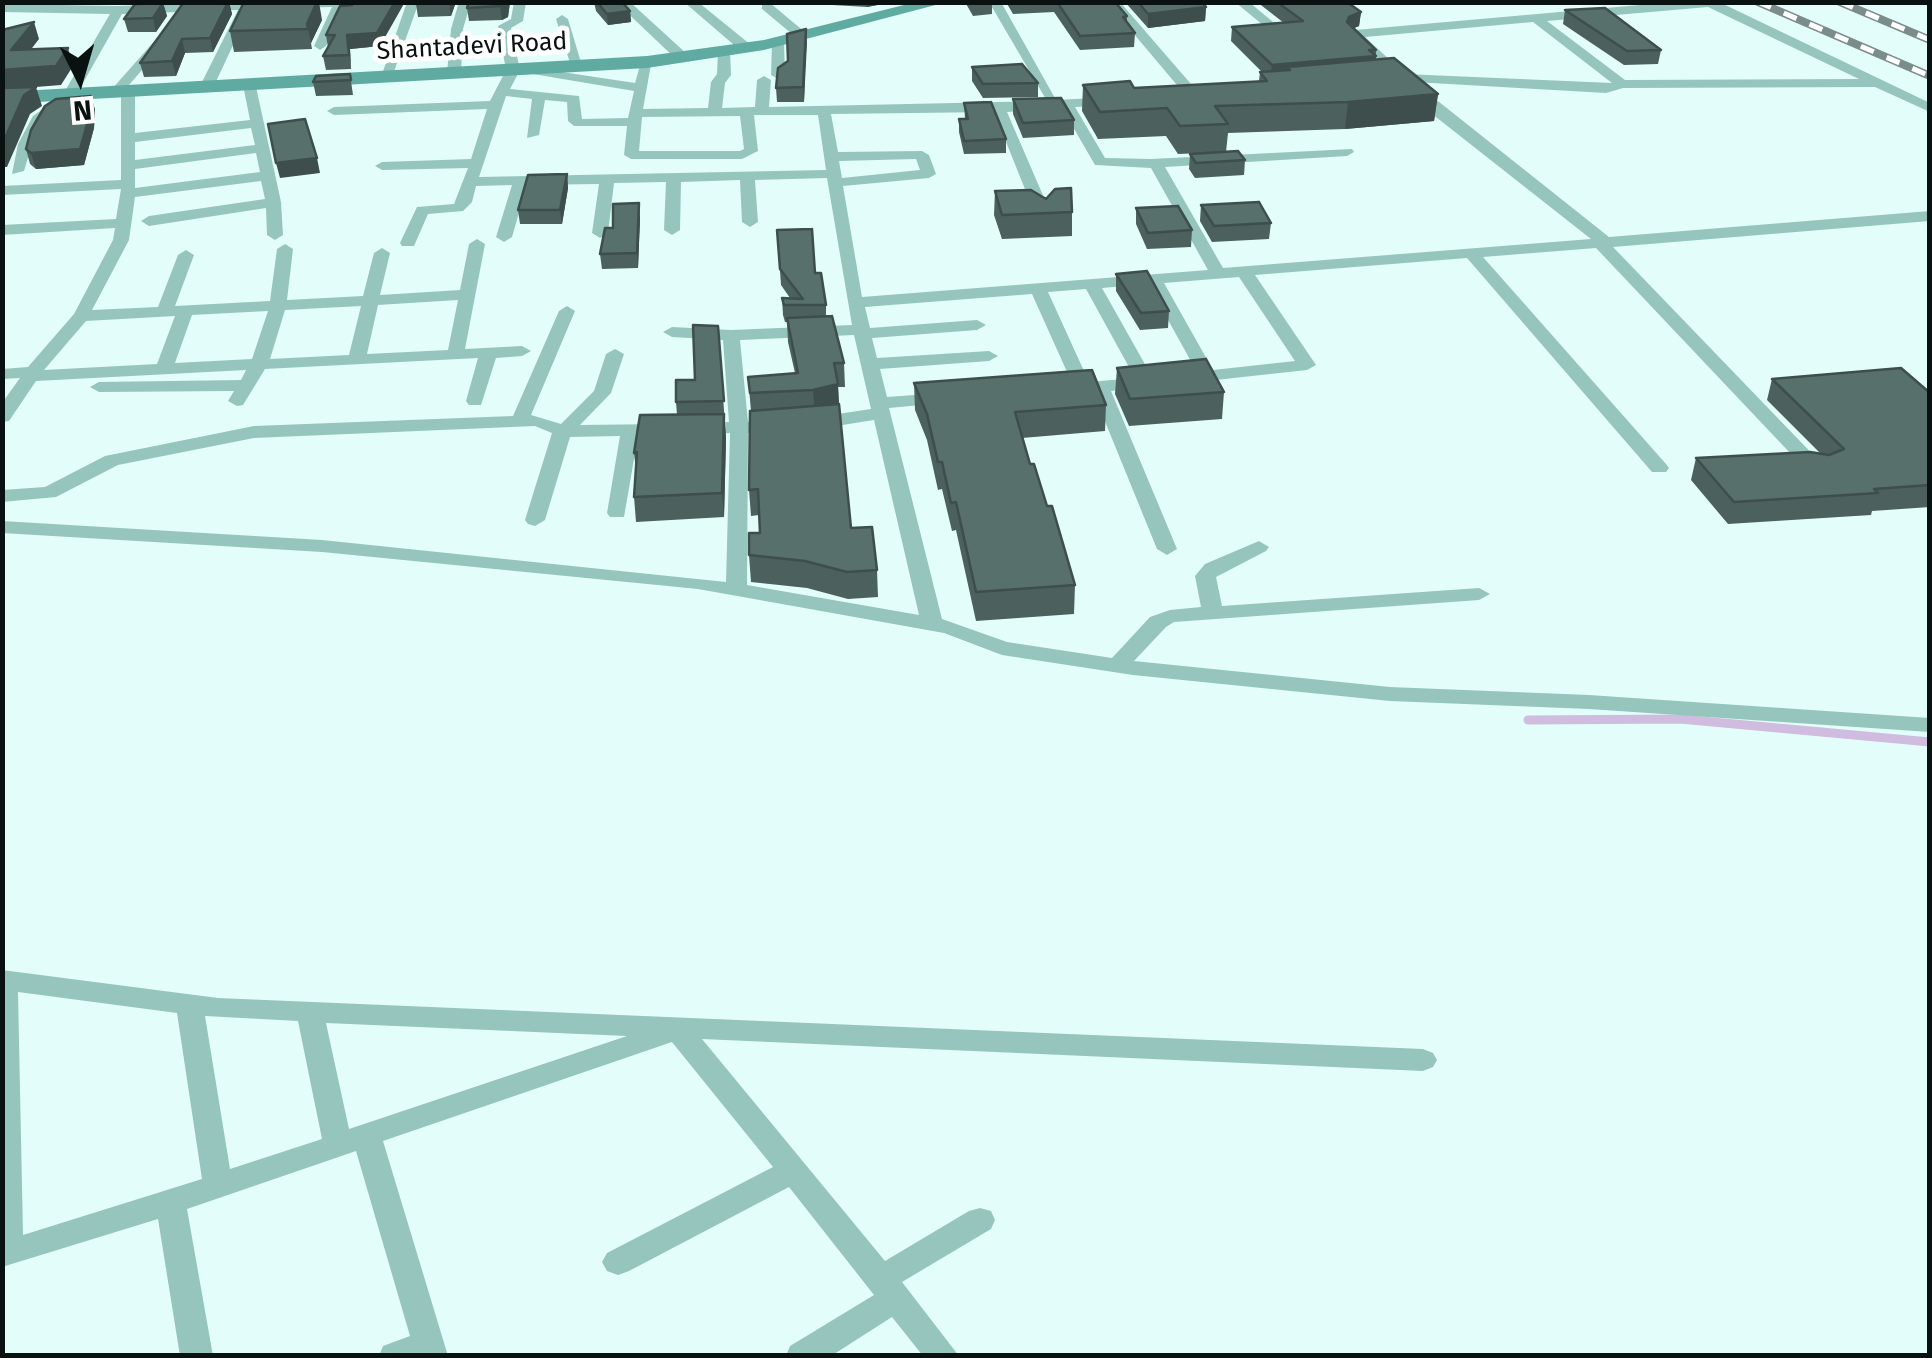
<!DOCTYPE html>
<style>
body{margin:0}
#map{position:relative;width:1932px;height:1358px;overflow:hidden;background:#e3fefa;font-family:"Fira Sans",sans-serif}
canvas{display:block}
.frame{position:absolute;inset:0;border:5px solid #091211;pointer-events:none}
.north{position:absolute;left:30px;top:30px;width:100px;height:100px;-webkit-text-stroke:8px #fff;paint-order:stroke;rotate:175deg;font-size:28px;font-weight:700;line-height:40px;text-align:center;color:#091211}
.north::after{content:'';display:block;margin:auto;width:35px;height:45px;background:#091211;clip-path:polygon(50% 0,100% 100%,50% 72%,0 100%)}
</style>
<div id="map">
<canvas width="1932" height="1358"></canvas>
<div class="frame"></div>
<div class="north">N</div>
</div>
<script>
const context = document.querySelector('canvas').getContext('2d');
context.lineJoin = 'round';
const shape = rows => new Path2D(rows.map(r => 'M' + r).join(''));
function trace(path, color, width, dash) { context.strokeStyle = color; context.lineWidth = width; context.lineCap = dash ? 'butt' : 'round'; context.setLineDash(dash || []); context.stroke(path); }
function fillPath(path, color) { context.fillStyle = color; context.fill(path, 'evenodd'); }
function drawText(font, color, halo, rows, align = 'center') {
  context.font = font + ' "Fira Sans",sans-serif'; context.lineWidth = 10; context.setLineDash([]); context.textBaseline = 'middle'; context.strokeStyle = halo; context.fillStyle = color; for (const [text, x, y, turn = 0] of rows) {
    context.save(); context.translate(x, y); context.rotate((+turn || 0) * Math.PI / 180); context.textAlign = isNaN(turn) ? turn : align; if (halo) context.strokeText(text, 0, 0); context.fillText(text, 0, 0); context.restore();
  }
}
trace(shape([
 [1528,720,1680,719,1930,742]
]), '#d0bcdf', 9);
fillPath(shape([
 [241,2,346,3,326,46,320,50,314,46,332,7,250,9,213,88,206,92,199,88,238,10,122,14,74,99,46,118,32,144,24,171,12,174,18,144,33,116,62,96,110,14,2,12,2,4,118,6,241,2],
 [407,2,419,2,392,77,380,80,407,2],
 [459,2,471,2,463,29,461,73,454,77,447,73,451,29,459,2],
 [514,2,526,2,523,21,511,28,520,70,510,89,579,96,582,119,628,118,634,91,527,73,522,72,522,66,635,83,641,62,652,59,643,109,708,108,711,82,717,74,718,51,724,47,730,51,731,75,725,83,722,108,755,107,757,80,764,76,771,80,769,107,1047,101,989,2,1001,2,1056,100,1113,97,1120,101,1113,105,1075,107,1105,158,1151,159,1352,149,1354,152,1347,156,1165,167,1223,268,1591,239,1427,110,1397,81,1384,80,1382,77,1389,73,1349,34,1355,30,1674,2,1719,2,1930,103,1930,112,1875,87,1623,88,1606,93,1414,82,1609,237,1930,211,1930,221,1613,247,1823,465,1826,469,1823,473,1816,475,1809,473,1596,248,1483,257,1666,464,1669,468,1666,472,1652,472,1467,258,1255,275,1316,365,1307,370,1188,383,1179,378,1182,374,1197,372,1148,284,1102,288,1155,382,1146,387,1111,391,1177,549,1167,555,1157,549,1093,392,1069,394,1060,389,1072,383,1032,294,865,307,870,328,977,320,986,325,977,330,872,338,877,358,989,351,998,356,989,361,880,369,887,397,942,393,951,398,942,403,889,408,942,619,1007,642,1112,658,1150,617,1170,610,1201,607,1195,576,1205,564,1259,541,1269,547,1266,551,1216,577,1222,606,1479,588,1490,594,1479,600,1174,622,1166,627,1134,661,1390,687,1589,695,1930,718,1930,732,1589,709,1390,701,1133,675,1002,655,944,633,698,589,322,552,2,533,2,521,322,540,726,582,730,433,696,435,687,429,696,423,729,422,723,340,672,337,663,332,672,327,731,330,852,325,827,178,755,180,758,222,750,227,742,222,740,180,681,182,680,230,672,235,664,230,666,182,614,183,608,233,600,238,592,233,599,184,527,185,512,237,504,242,496,237,512,185,476,186,472,202,463,211,428,214,414,246,402,246,400,243,417,207,454,204,468,168,382,170,375,166,382,162,471,159,487,109,334,115,327,111,334,107,490,101,506,70,498,26,511,19,514,2],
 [1708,7,1859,79,1625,80,1547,21,1708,7],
 [1533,22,1612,83,1405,74,1365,37,1533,22],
 [506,96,532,99,527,138,539,135,545,100,567,102,568,121,574,126,627,126,624,155,631,159,742,159,758,151,754,115,818,115,826,170,479,177,506,96],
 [1062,108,1095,165,1151,168,1208,270,862,297,843,186,929,178,936,174,929,155,922,151,838,152,831,114,994,112,1035,214,1043,219,1051,214,1007,112,1062,108],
 [740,116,744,149,740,151,639,151,642,117,740,116],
 [916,159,920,170,842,178,839,161,916,159],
 [1239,277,1295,361,1213,370,1164,283,1239,277],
 [1086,289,1135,378,1089,382,1048,292,1086,289],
 [854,335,871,409,811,418,802,424,811,430,874,420,919,615,747,585,748,433,779,432,788,426,779,420,748,422,740,340,854,335],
 [616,2,630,2,687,54,687,60,677,60,616,2],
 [684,2,698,2,751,45,751,51,741,51,684,2],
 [1107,2,1120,2,1197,91,1197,97,1187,97,1107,2],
 [1235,2,1249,2,1285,32,1275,35,1235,2],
 [762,3,770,3,806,33,806,39,798,39,762,9,762,3],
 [562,15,568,19,583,69,571,66,556,19,562,15],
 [157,38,167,41,129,85,135,89,135,133,250,120,243,85,255,82,281,202,283,235,275,240,267,235,266,208,149,226,141,221,149,216,265,199,261,181,135,197,129,240,92,310,158,307,178,255,186,250,194,255,175,306,270,301,277,249,285,244,293,249,287,300,363,296,374,253,382,248,390,253,380,295,460,290,469,244,477,239,485,244,465,349,522,346,531,351,522,356,496,358,481,405,469,405,466,401,478,358,265,369,243,405,237,406,228,401,234,391,99,392,90,387,99,382,241,380,246,370,36,381,9,421,2,422,2,403,20,378,2,379,2,369,28,367,74,314,113,240,115,228,2,235,2,225,116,219,121,189,2,195,2,186,121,180,121,92,112,89,157,38],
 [251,128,255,145,135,160,135,142,251,128],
 [256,153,260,172,135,188,135,169,256,153],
 [458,300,448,350,367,354,378,305,458,300],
 [361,306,349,355,270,359,285,310,361,306],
 [268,311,252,359,175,363,192,315,268,311],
 [175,316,157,364,44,370,86,321,175,316],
 [778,38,784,42,785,75,778,79,771,75,772,42,778,38],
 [567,306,575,311,531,415,561,424,594,391,606,354,615,349,624,354,611,393,580,425,664,424,673,430,664,436,638,436,624,517,610,517,607,513,620,436,570,437,545,520,535,526,528,524,525,520,552,433,535,426,254,438,118,465,56,497,2,502,2,490,45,487,105,456,254,426,513,416,559,311,567,306],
 [2,970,218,998,1423,1049,1433,1053,1437,1060,1433,1067,1423,1071,702,1039,885,1261,969,1211,980,1208,991,1211,995,1220,991,1229,902,1282,959,1356,923,1356,892,1317,831,1356,786,1356,790,1346,874,1295,789,1187,629,1271,618,1275,607,1271,602,1262,607,1253,773,1167,672,1042,383,1141,448,1356,379,1356,383,1346,410,1336,356,1151,187,1209,213,1356,180,1356,158,1219,2,1267,2,970],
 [18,992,177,1013,202,1179,23,1235,18,992],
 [205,1016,298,1021,322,1139,230,1169,205,1016],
 [326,1023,627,1036,349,1129,326,1023]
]), '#96c5bd');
fillPath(shape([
 [916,2,947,2,764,50,647,68,2,104,2,92,647,56,764,40,916,2]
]), '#60aba1');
const rail = shape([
 [1758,2,1930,76],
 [1840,2,1930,40]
]);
trace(rail, '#7b8d8a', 8);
trace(rail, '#fff', 5, [14]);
fillPath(shape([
 [184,2,229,2,232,14,213,52,185,53,176,76,144,77,140,63],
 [456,2,451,16,418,17,416,4],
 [469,2,510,2,508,17,502,20,469,21,467,8],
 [594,2,622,2,630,11,631,22,608,25,596,11],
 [781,2,893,2,867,7],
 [965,2,992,2,992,14,973,16],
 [1006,2,1115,2,1127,16,1127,22,1135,33,1134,47,1080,50,1054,12,1013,14],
 [1125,2,1202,2,1206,7,1205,21,1148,28],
 [1257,2,1347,2,1361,12,1359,26,1354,28,1376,50,1376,60,1438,94,1434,121,1345,129,1228,133,1226,152,1178,154,1166,136,1098,139,1082,111,1083,85,1134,88,1259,81,1260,72,1262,72,1231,41,1232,27,1284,23],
 [163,3,167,16,156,32,128,32,124,19],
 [352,5,380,46,350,49,351,69,326,70,323,56,328,48,326,35],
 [1565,10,1661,50,1658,64,1624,65,1563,24],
 [322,20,311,43,312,49,234,52,230,31],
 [806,29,804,102,777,102,776,88,788,61],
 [972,67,1038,83,1038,97,983,98,972,81],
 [350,74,353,95,316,96,313,82],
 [91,96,95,110,94,128,84,165,36,169,30,164,26,149],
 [1013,99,1074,120,1074,135,1023,138,1013,114],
 [964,103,1006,139,1006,153,964,154,959,132,959,119,965,119],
 [1190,154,1245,160,1244,175,1195,178,1189,169],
 [567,174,568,188,562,224,520,224,518,210],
 [995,191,1046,199,1072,212,1072,236,1002,239,994,215],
 [1201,205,1271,223,1269,239,1212,242,1200,221],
 [1136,208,1192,230,1191,247,1147,249,1136,224],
 [640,218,638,268,602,269,600,254,613,228],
 [777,230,815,273,826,305,826,316,844,363,845,387,838,387,839,404,851,528,877,570,878,597,848,599,807,588,751,582,749,555,760,533,759,515,751,516,749,490,751,411,748,377,795,373,788,342,787,322,785,322,783,315,782,298,790,298,781,285],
 [1116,274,1169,311,1168,328,1140,330,1116,291],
 [718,326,726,438,724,517,636,522,634,497,636,470,634,453,677,415,676,402,695,380],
 [1117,368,1224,392,1222,419,1129,426,1115,394],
 [1772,379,1930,393,1930,507,1872,511,1871,515,1728,524,1691,480,1696,458,1821,454,1767,400],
 [914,383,1106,405,1105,431,1022,438,1030,464,1047,506,1075,585,1074,614,976,621,956,530,952,531,942,489,938,490,927,440,915,410]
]), '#4c605d');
fillPath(shape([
 [228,2,229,2,232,14,213,52,210,38],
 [317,2,319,2,322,20,311,43,307,24],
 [395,2,405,2,380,46,350,49,351,69,347,35],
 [449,2,456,2,451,16],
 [506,2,510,2,508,17,502,20,500,6],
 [866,2,893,2,867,7],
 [163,3,167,16,156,32,153,18],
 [1206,7,1205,21,1148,28,1148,14],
 [630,11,631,22,608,25,607,14],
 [1361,12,1359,26,1347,31,1349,17],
 [34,22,39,39,16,69,11,50],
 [806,29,807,43,804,102,803,87],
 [182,39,185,53,176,76,172,61],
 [68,48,73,66,61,85,36,87,42,106,30,114,7,167,2,167,2,70],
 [1376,56,1374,71,1287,67,1286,78,1270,80,1272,65],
 [1438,94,1434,121,1345,129,1348,102],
 [91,96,95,110,94,128,84,165,36,169,31,153],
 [317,158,320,173,280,178,276,163],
 [567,174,568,188,562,224,560,210],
 [639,203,640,218,638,268,637,253],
 [838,384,839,408,815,414,813,390],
 [724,414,726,438,724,517,722,493]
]), '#3e4e4c');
const building = shape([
 [184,2,228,2,210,38,182,39,172,61,140,63,184,2],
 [244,2,317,2,307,24,308,29,230,31,244,2],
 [353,2,395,2,377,33,347,35,349,55,323,56,335,35,326,35,340,6,352,5,353,2],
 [416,2,449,2,416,4,416,2],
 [469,2,506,2,500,6,467,8,469,2],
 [597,2,622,2,630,11,607,14,597,2],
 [1057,2,1115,2,1127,16,1123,17,1135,33,1080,36,1057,2],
 [1138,2,1202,2,1206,7,1148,14,1138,2],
 [1277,2,1347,2,1361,12,1349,17,1347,22,1376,50,1369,50,1376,56,1272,65,1232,27,1303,21,1277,2],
 [163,3,153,18,124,19,135,4,163,3],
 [1605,8,1661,50,1627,51,1565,10,1605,8],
 [34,22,11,50,68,48,56,66,2,70,2,30,34,22],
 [806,29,803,87,776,88,778,68,788,61,787,34,806,29],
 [1394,58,1438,94,1348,102,1215,106,1228,124,1180,126,1167,108,1100,112,1083,85,1130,81,1134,88,1267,81,1260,72,1290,70,1287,67,1394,58],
 [1022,64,1038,83,983,84,972,67,1022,64],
 [350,74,351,80,313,82,316,76,350,74],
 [36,87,24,95,2,145,2,88,36,87],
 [91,96,90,114,80,149,31,153,26,149,31,130,45,106,56,99,91,96],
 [1061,98,1074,120,1023,123,1013,99,1061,98],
 [991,102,1006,139,964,141,959,119,968,119,964,103,991,102],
 [305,119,317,158,276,163,268,124,305,119],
 [1238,151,1245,160,1196,163,1190,154,1238,151],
 [567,174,560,210,518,210,528,175,567,174],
 [1071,188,1072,212,1002,215,995,191,1031,190,1046,199,1055,189,1071,188],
 [1259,202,1271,223,1214,226,1201,205,1259,202],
 [639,203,637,253,600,254,605,228,613,228,613,204,639,203],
 [1178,206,1192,230,1148,233,1136,208,1178,206],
 [812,229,815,273,821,273,826,305,784,305,782,298,803,299,780,269,777,230,812,229],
 [1147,271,1169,311,1141,313,1116,274,1147,271],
 [832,316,844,363,834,363,838,384,813,390,750,393,748,377,798,373,787,318,832,316],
 [693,325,718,326,724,401,676,402,676,380,695,380,693,325],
 [1206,359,1224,392,1130,399,1117,368,1206,359],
 [1901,368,1930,393,1930,485,1874,489,1878,493,1734,502,1696,458,1810,452,1829,455,1844,449,1772,379,1901,368],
 [1092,370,1106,405,1015,412,1030,464,1034,464,1047,506,1052,506,1075,585,976,592,956,502,951,503,942,462,938,462,927,414,914,383,1092,370],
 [839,404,851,528,872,527,877,570,847,572,805,561,749,555,749,533,760,533,758,489,749,490,750,411,839,404],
 [724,414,722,493,634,497,637,452,634,453,640,415,724,414]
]);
fillPath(building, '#58706c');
trace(building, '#3e4e4c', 2.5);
drawText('25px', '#091211', '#fff', [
 ["Shantadevi Road",472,47,-3]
]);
</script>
